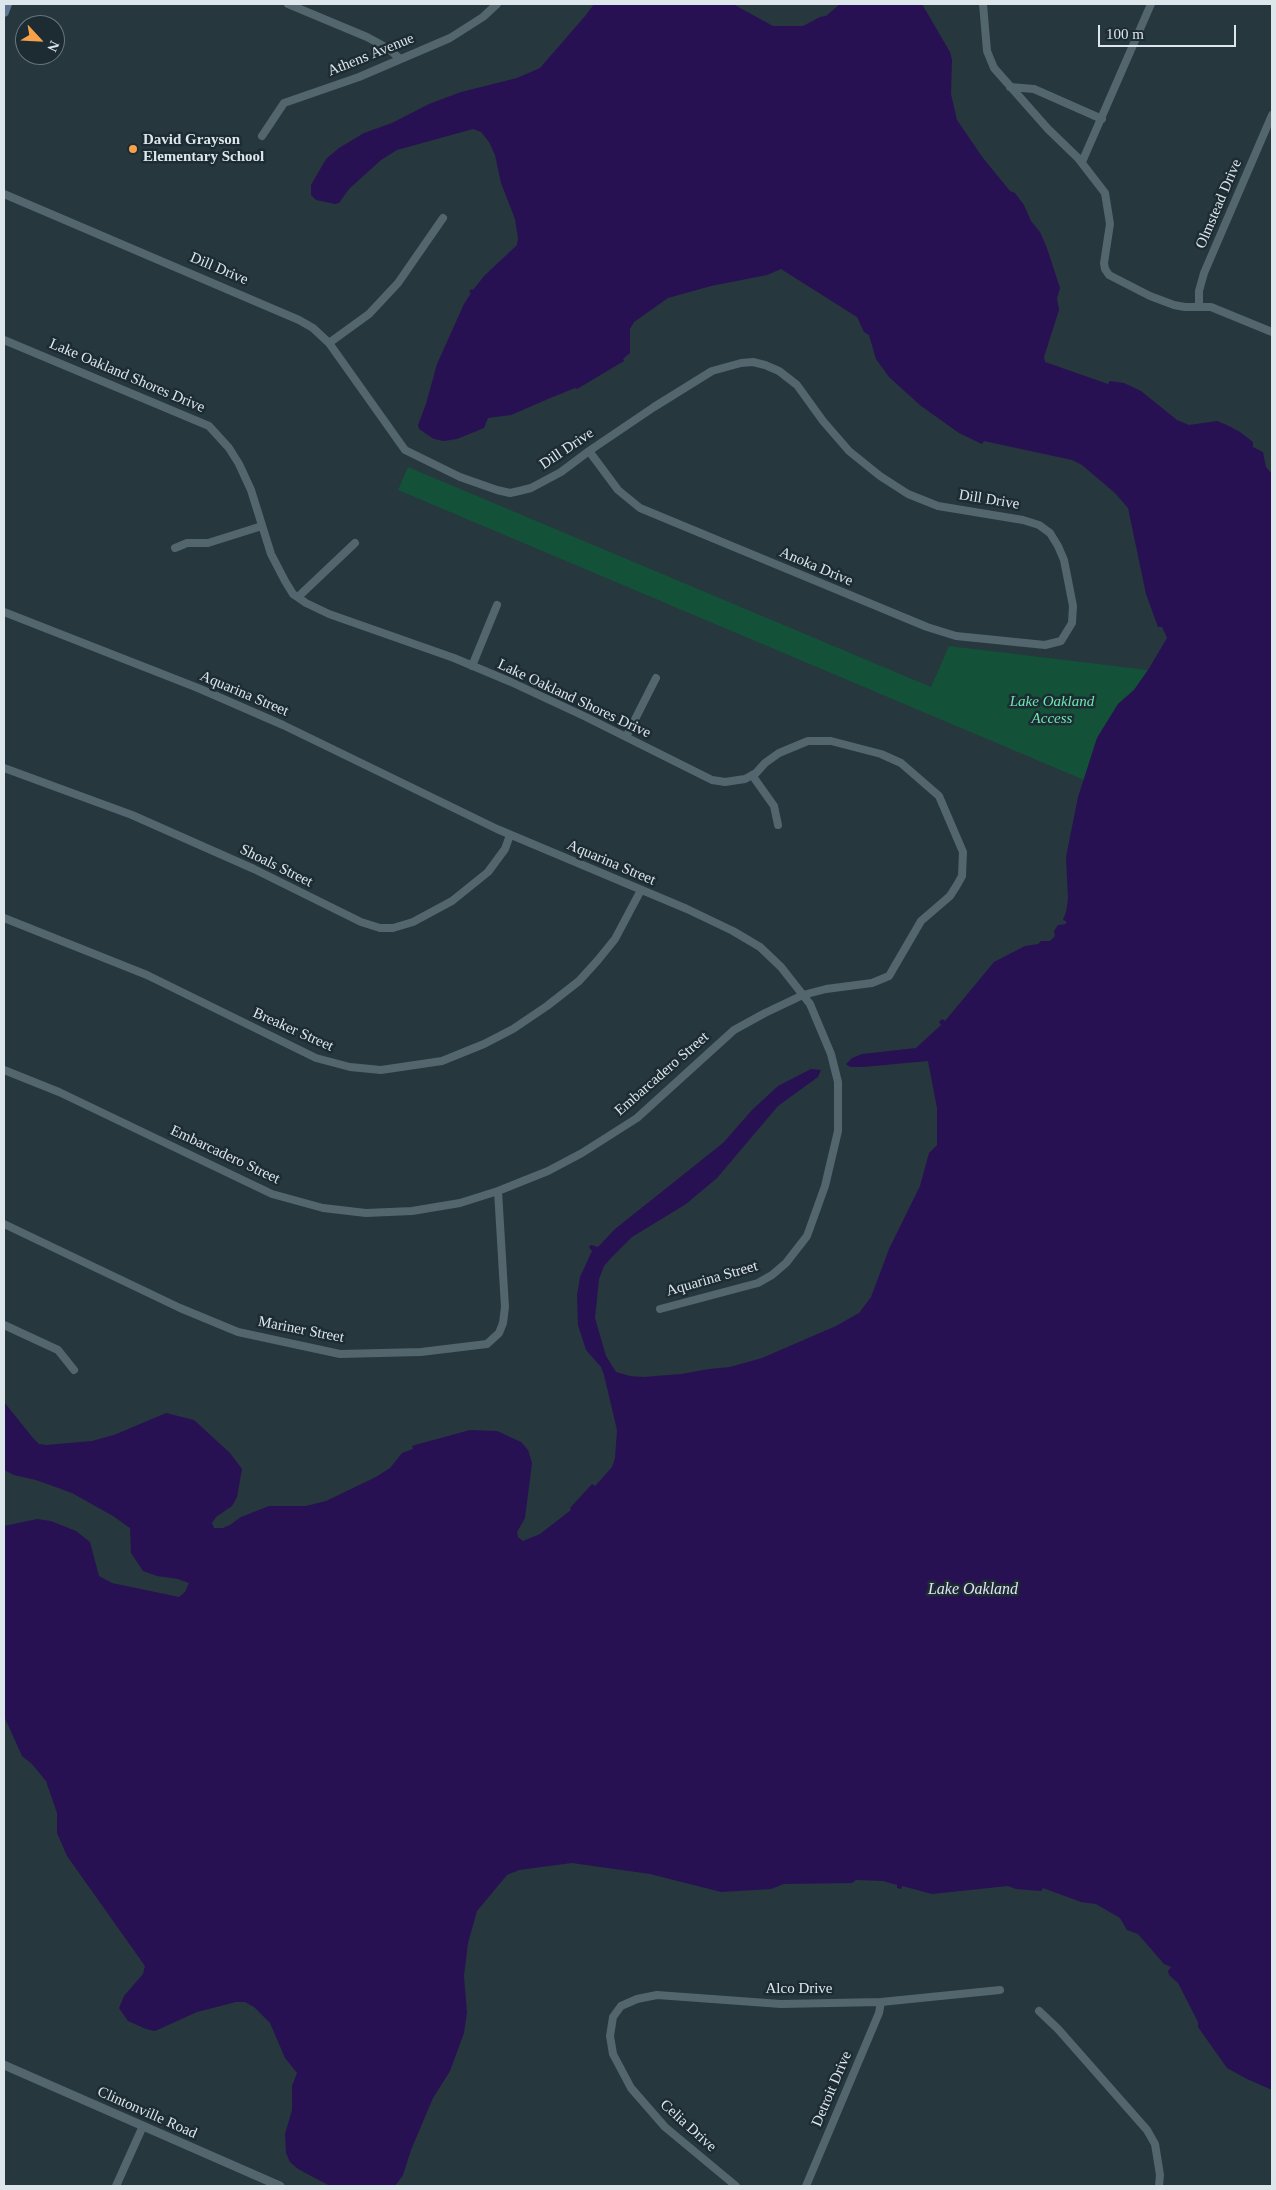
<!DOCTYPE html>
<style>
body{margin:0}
#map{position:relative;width:1276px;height:2190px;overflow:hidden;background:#26373e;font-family:"Times New Roman",serif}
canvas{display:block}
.frame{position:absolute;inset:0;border:5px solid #dce6eb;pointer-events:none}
.north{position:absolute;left:15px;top:15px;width:50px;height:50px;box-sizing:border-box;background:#1d2c33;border:1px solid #69767d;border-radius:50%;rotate:115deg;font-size:14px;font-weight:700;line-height:20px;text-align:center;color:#dce6eb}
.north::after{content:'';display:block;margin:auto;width:18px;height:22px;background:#f7a14a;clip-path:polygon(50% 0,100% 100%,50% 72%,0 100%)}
.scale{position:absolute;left:1098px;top:25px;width:138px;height:22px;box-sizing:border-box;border:2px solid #dce6eb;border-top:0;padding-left:6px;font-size:15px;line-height:18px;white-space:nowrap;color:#dce6eb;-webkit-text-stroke:4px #1d2c33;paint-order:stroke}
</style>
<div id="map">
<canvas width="1276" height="2190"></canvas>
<div class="frame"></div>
<div class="north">N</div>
<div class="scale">100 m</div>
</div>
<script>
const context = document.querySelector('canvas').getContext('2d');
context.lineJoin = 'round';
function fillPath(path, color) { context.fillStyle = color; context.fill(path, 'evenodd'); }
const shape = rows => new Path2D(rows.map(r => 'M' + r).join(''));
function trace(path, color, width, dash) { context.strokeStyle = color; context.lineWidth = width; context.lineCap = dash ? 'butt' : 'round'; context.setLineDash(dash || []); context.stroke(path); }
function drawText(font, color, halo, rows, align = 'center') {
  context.font = font + ' "Times New Roman",serif'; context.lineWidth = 5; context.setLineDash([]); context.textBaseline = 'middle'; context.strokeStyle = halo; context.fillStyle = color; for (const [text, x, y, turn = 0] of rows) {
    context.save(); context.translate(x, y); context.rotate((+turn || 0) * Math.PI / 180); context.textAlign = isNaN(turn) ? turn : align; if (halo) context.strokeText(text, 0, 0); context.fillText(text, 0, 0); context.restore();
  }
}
fillPath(shape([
 [408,467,931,687,949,646,1148,670,1134,690,1118,704,1097,738,1084,780,398,490]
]), '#135138');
fillPath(shape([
 [594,4,733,4,773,26,803,26,820,17,826,16,840,4,922,4,950,52,952,60,951,94,957,120,983,158,1010,191,1015,193,1024,205,1031,221,1040,232,1047,248,1060,288,1057,298,1059,310,1044,357,1045,362,1108,384,1110,381,1124,383,1141,391,1177,420,1189,425,1217,421,1229,426,1240,432,1253,442,1253,447,1263,452,1266,467,1272,474,1272,2090,1247,2079,1227,2068,1198,2027,1198,2022,1178,1983,1169,1975,1168,1971,1171,1967,1164,1964,1138,1934,1127,1930,1120,1918,1096,1904,1081,1902,1043,1888,1041,1891,1016,1889,1008,1886,932,1894,902,1886,901,1889,897,1888,897,1885,883,1881,856,1880,852,1883,784,1884,771,1889,721,1892,650,1874,572,1863,519,1870,507,1875,477,1911,468,1943,464,1976,467,2012,464,2033,450,2071,433,2098,411,2150,403,2175,395,2186,330,2186,298,2169,290,2162,286,2153,285,2134,292,2110,292,2086,297,2073,285,2058,270,2023,254,2007,245,2002,236,2002,197,2012,155,2031,146,2029,128,2021,119,2008,124,1996,143,1974,145,1966,67,1856,57,1833,57,1813,46,1781,32,1764,22,1756,4,1716,4,1526,37,1519,51,1521,76,1531,90,1542,99,1576,112,1583,179,1597,185,1592,189,1583,178,1579,157,1576,143,1571,131,1553,130,1528,113,1516,72,1493,36,1480,14,1475,4,1470,4,1402,33,1438,39,1444,46,1445,92,1441,114,1435,166,1413,194,1420,230,1453,242,1469,237,1497,232,1506,216,1517,212,1523,214,1528,223,1528,230,1525,241,1517,269,1506,306,1506,326,1501,376,1477,390,1468,402,1453,413,1449,412,1446,415,1445,470,1430,497,1431,521,1442,528,1450,532,1463,525,1518,517,1532,518,1537,523,1541,540,1534,571,1510,570,1508,592,1484,595,1486,605,1475,612,1467,615,1458,617,1430,604,1375,601,1367,586,1350,578,1325,577,1295,580,1277,592,1251,589,1247,591,1245,598,1247,615,1229,723,1143,752,1110,778,1086,811,1069,821,1070,818,1077,778,1106,717,1178,686,1204,632,1237,611,1258,604,1266,599,1279,595,1318,606,1356,616,1372,630,1376,643,1377,681,1374,709,1369,730,1367,762,1358,836,1326,859,1313,871,1297,889,1249,920,1186,929,1153,937,1145,937,1108,928,1061,863,1067,850,1067,846,1064,852,1058,862,1054,916,1048,941,1025,939,1022,942,1019,945,1021,994,962,1025,946,1038,944,1041,941,1050,941,1055,936,1054,931,1058,925,1066,924,1066,921,1063,920,1066,912,1068,899,1066,857,1078,797,1097,738,1118,704,1134,690,1148,670,1167,638,1162,627,1158,627,1146,594,1128,508,1115,493,1082,465,1072,460,984,441,982,444,959,433,921,406,889,377,876,359,869,335,864,332,857,317,781,269,767,275,711,286,668,298,634,322,630,329,630,353,623,359,624,361,577,389,575,388,548,399,511,415,488,418,484,428,457,439,444,441,434,439,419,429,418,425,426,404,437,364,464,304,471,293,469,292,471,289,473,290,484,276,517,245,518,238,515,219,501,183,495,155,489,142,481,132,473,129,397,150,381,160,349,189,339,203,335,204,316,200,311,195,311,185,326,159,339,148,364,133,392,123,429,104,461,92,517,78,540,68,586,15]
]), '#281152');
trace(shape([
 [288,4,367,37,389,49,400,59],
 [983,4,987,51,994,68,1048,129,1078,158,1105,193,1110,224,1104,263,1105,269,1109,275,1150,296,1174,305,1185,307,1211,307,1272,332],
 [1010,87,1034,89,1102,119],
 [262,136,284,103,359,77,450,38,483,17,497,4],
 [1082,162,1151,4],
 [4,194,299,320,313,328,329,343,405,450,460,477,497,490,510,493,519,491,531,488,561,472,589,451,654,407,712,371,741,363,753,362,765,365,779,371,797,385,823,421,849,451,880,476,908,494,938,506,1023,520,1039,525,1050,533,1058,546,1064,560,1073,606,1072,623,1061,641,1045,645,956,636,927,627,640,508,618,490,589,451],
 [1199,306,1199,291,1204,273,1272,115],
 [4,340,209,426,229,448,239,464,251,490,271,554,285,581,293,594,306,603,329,614,454,658,511,682,586,717,712,780,725,782,745,779,756,773,765,763,779,753,808,741,831,741,881,754,901,763,939,796,963,852,962,876,957,885,950,896,921,921,889,976,872,983,826,989,803,995,765,1013,734,1030,637,1118,582,1153,548,1171,498,1191,460,1203,412,1211,366,1213,323,1208,272,1194,59,1092,4,1070],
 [329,343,369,314,398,283,443,218],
 [175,548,187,543,208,543,262,526],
 [298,597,355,543],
 [4,612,198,688,283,725,497,829,687,909,733,931,760,947,781,967,810,1004,831,1054,838,1082,838,1131,825,1186,807,1236,786,1263,772,1275,758,1283,660,1309],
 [472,666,497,605],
 [626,737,656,678],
 [4,768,132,815,254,869,361,922,380,928,393,928,413,922,452,901,488,872,505,849,510,835],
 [752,775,774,806,778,825],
 [4,918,147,975,316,1058,350,1067,381,1070,442,1061,484,1044,513,1029,547,1006,579,981,598,960,615,939,641,890],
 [4,1224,180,1308,238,1332,340,1354,421,1352,487,1344,499,1333,503,1323,505,1307,498,1191],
 [4,1325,58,1350,74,1370],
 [1039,2011,1058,2029,1147,2130,1155,2144,1160,2175,1159,2186],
 [116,2186,143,2126],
 [736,2186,665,2127,631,2088,613,2054,610,2036,613,2017,621,2006,637,1999,657,1995,781,2004,881,2002,1000,1990],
 [806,2186,879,2013,881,2002]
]), '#53656d', 8);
trace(shape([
 [4,2065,280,2186]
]), '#53656d', 9);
trace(shape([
 [4,12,7,4]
]), '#5c758f', 10);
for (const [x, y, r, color] of [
 [133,149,5,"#f7a14a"]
]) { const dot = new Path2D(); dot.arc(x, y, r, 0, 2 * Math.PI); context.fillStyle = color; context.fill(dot); trace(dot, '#1d2c33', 2); }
drawText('15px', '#dce6eb', '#1d2c33', [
 ["Athens Avenue",371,55,-22],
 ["Olmstead Drive",1219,204,-67],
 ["Dill Drive",219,269,23],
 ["Lake Oakland Shores Drive",127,376,23],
 ["Dill Drive",567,449,-34],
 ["Dill Drive",989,500,9],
 ["Anoka Drive",816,567,23],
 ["Aquarina Street",244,694,23],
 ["Lake Oakland Shores Drive",574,699,25],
 ["Aquarina Street",611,863,23],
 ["Shoals Street",276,866,26],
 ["Breaker Street",293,1030,24],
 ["Embarcadero Street",662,1074,-41],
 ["Embarcadero Street",225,1155,25],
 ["Aquarina Street",712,1279,-16],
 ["Mariner Street",301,1330,11],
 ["Alco Drive",799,1989],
 ["Detroit Drive",832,2089,-67],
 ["Clintonville Road",147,2113,24],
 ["Celia Drive",688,2126,42]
]);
drawText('bold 15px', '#dce6eb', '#1d2c33', [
 ["David Grayson",143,140],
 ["Elementary School",143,157]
], 'left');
drawText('italic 15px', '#6ae8af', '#1d2c33', [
 ["Lake Oakland",1052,702],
 ["Access",1052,719]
]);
drawText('italic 16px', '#e4e1f6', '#1d2c33', [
 ["Lake Oakland",973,1590]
]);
</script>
